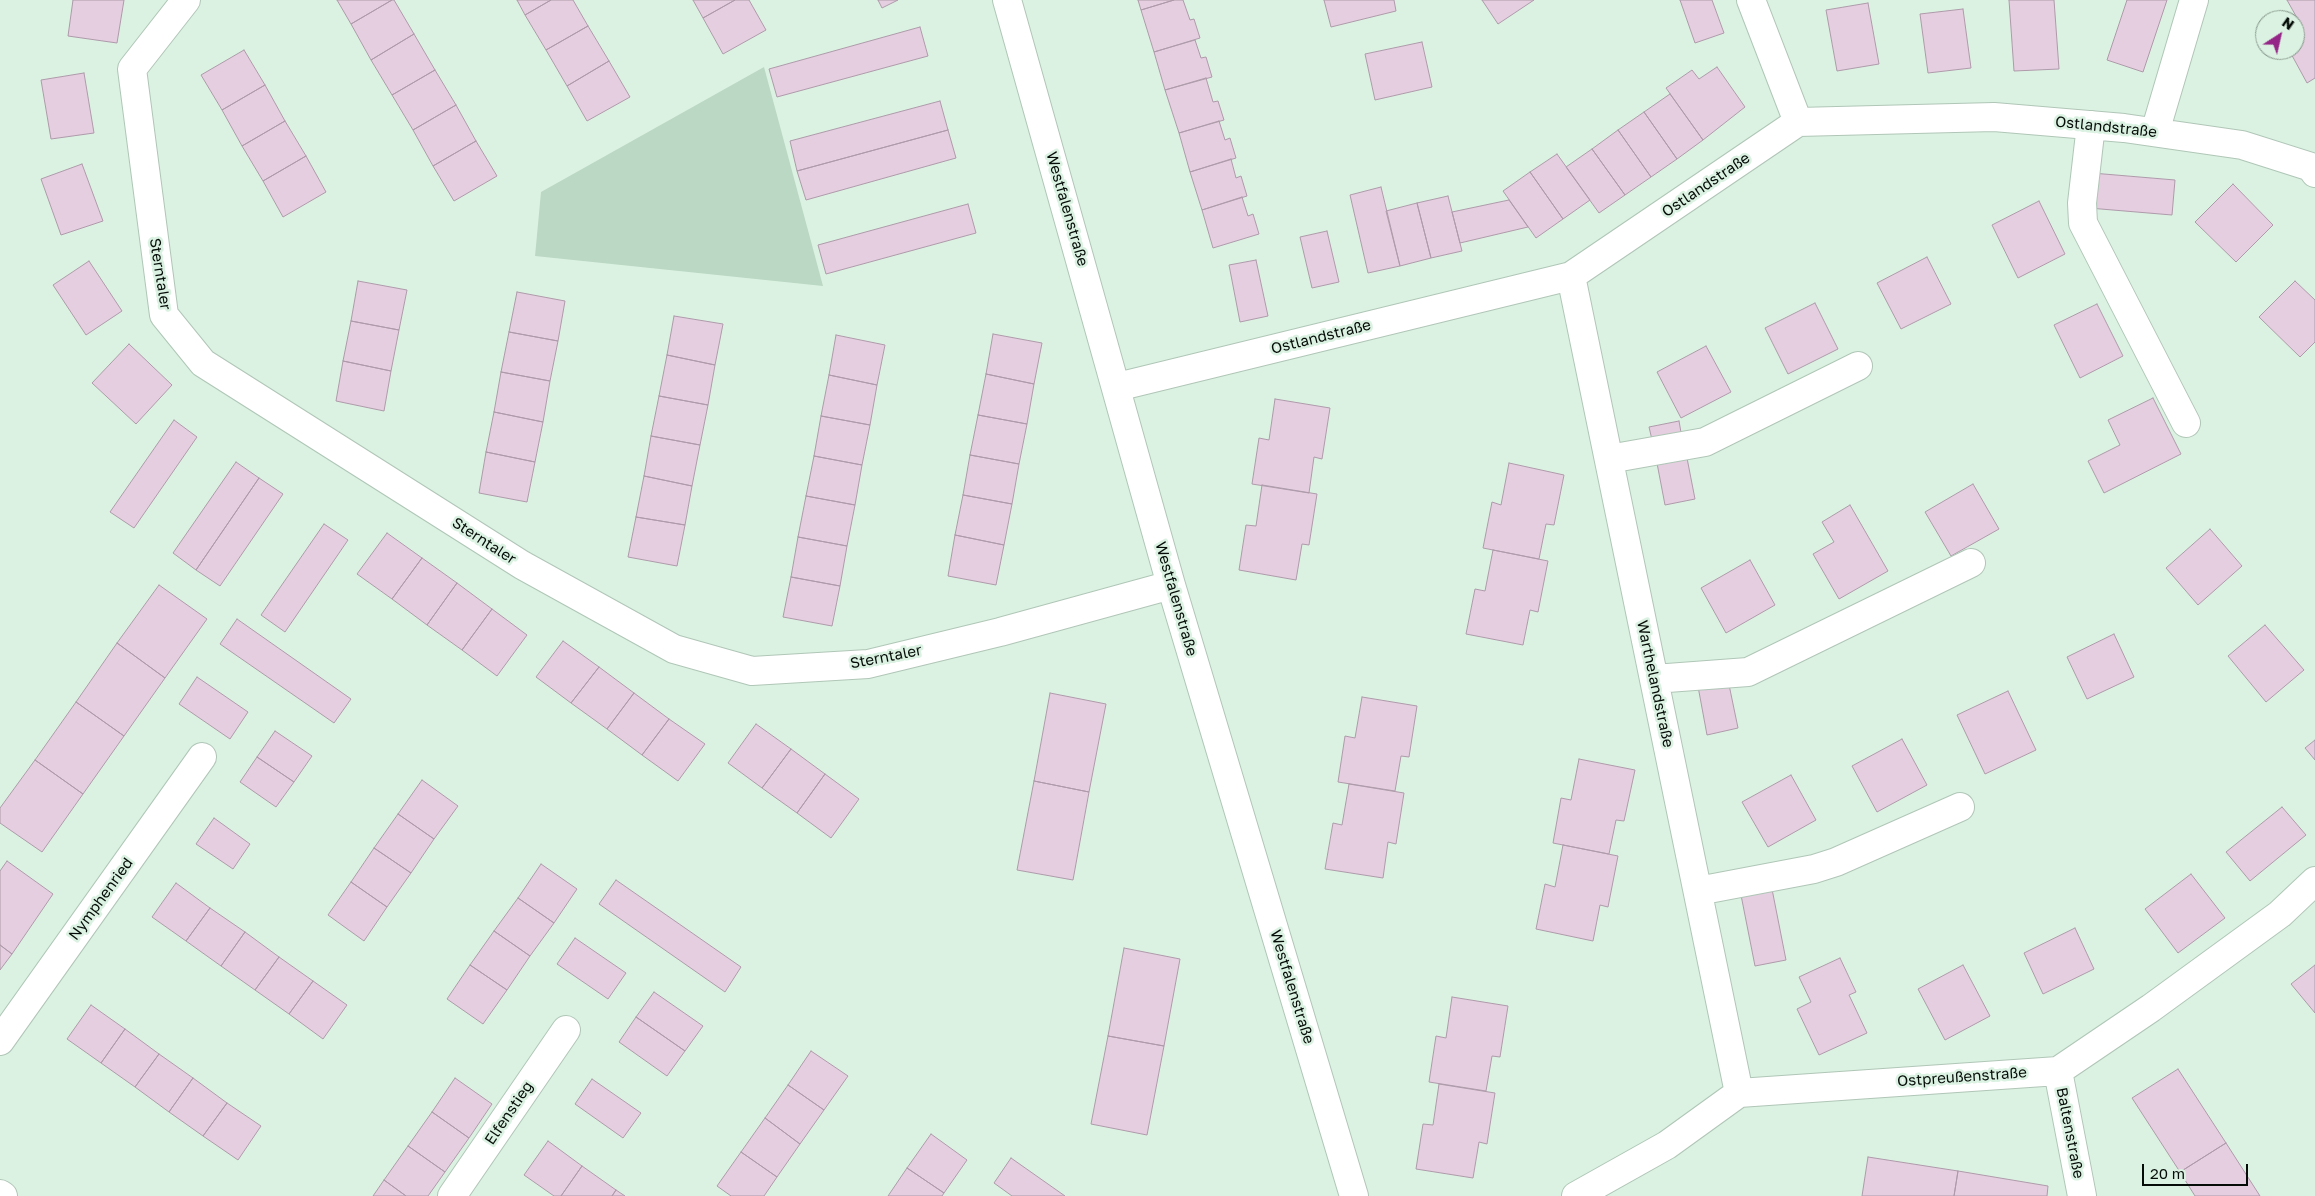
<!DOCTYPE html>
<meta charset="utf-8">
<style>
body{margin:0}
#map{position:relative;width:2315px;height:1196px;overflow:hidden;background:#dbf2e2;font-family:"Golos Text",sans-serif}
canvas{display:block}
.north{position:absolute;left:2255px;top:10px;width:50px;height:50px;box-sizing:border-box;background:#dbf2e2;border:1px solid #86968b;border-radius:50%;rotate:35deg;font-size:14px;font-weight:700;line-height:20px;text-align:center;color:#060d08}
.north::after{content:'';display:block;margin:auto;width:18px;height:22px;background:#952687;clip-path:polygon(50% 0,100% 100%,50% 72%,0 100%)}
.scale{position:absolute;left:2142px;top:1164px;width:106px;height:22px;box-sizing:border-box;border:2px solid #060d08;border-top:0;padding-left:6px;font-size:15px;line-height:18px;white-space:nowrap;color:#060d08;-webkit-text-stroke:4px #dbf2e2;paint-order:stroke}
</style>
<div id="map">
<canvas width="2315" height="1196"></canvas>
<div class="north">N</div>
<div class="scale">20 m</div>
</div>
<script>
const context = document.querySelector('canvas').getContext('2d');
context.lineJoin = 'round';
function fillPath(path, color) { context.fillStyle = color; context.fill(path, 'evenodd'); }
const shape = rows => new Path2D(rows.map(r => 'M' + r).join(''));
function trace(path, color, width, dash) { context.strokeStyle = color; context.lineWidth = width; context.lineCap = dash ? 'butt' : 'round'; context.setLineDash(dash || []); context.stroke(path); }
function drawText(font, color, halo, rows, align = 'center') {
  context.font = font + ' "Golos Text",sans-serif'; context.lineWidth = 5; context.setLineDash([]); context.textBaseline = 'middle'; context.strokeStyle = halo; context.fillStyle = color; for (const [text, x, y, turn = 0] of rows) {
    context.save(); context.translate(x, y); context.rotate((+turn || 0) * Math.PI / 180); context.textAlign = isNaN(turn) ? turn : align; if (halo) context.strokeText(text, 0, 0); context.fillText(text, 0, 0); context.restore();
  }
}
fillPath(shape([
 [764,67,823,286,535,256,541,192]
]), '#bbd8c4');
const building = shape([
 [73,0,124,0,117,43,68,36,73,0],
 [337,0,392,0,351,24,337,0],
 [392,0,394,0,414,34,371,60,351,24,392,0],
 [517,0,551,0,525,15,517,0],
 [551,0,573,0,588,26,546,50,525,15,551,0],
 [693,0,735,0,703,18,693,0],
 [735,0,749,0,766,30,723,54,703,18,735,0],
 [878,0,898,0,882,8,878,0],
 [1138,0,1174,0,1141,10,1138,0],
 [1174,0,1183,0,1190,20,1194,19,1200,38,1154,52,1141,10,1174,0],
 [1324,0,1394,0,1396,11,1331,27,1324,0],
 [1482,0,1534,0,1498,24,1482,0],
 [1680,0,1712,0,1724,33,1695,43,1680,0],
 [2009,0,2054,0,2059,69,2014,71,2009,0],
 [2127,0,2167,0,2143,72,2107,60,2127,0],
 [2287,0,2315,0,2315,78,2307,83,2289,50,2295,50,2295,29,2301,25,2287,0],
 [1868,3,1879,64,1837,71,1826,10,1868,3],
 [1963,9,1971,68,1928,73,1920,14,1963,9],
 [588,26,609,61,567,86,546,50,588,26],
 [920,27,928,56,777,97,769,69,920,27],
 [414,34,435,70,392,95,371,60,414,34],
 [1195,40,1201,58,1206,57,1212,77,1165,90,1154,52,1195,40],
 [1422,42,1432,87,1375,100,1365,54,1422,42],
 [244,50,265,85,222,110,201,75,244,50],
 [609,61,630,97,587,121,567,86,609,61],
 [1717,67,1745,107,1703,140,1666,88,1692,70,1699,79,1717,67],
 [435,70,456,105,413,130,392,95,435,70],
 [84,73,94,133,51,139,41,80,84,73],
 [1206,78,1213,102,1218,101,1224,120,1179,133,1165,90,1206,78],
 [265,85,285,121,242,146,222,110,265,85],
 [1670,94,1703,140,1677,159,1644,112,1670,94],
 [940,101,948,130,797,171,790,141,940,101],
 [456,105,476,141,433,166,413,130,456,105],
 [1644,112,1677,159,1651,177,1618,130,1644,112],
 [285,121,306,156,263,181,242,146,285,121],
 [1219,121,1225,140,1230,138,1236,158,1190,172,1179,133,1219,121],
 [948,130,956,158,806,200,797,171,948,130],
 [1618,130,1651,177,1625,195,1592,149,1618,130],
 [476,141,497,176,454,201,433,166,476,141],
 [1592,149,1625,195,1599,213,1566,167,1592,149],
 [1557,154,1590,200,1563,219,1530,172,1557,154],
 [306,156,326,192,283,217,263,181,306,156],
 [1231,159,1236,178,1241,176,1247,196,1202,210,1190,172,1231,159],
 [82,164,103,221,61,235,41,179,82,164],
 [1530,172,1563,219,1536,238,1503,191,1530,172],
 [2092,173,2175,180,2172,215,2089,208,2092,173],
 [2233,184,2273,225,2236,262,2195,222,2233,184],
 [1381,187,1400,266,1368,273,1350,195,1381,187],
 [1448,196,1462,251,1431,258,1417,203,1448,196],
 [1242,197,1248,216,1253,214,1259,234,1213,248,1202,210,1242,197],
 [1509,200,1528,227,1460,243,1452,212,1509,200],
 [2039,201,2065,254,2018,278,1992,225,2039,201],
 [1417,203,1431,258,1400,266,1386,211,1417,203],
 [968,204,976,233,826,274,818,245,968,204],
 [1327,231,1339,282,1312,288,1300,237,1327,231],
 [1927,257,1951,304,1901,329,1877,283,1927,257],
 [1256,260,1268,316,1240,322,1229,265,1256,260],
 [89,261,122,311,86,335,53,285,89,261],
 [358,281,407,290,399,330,351,321,358,281],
 [2295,281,2315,300,2315,342,2300,357,2259,317,2295,281],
 [517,292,565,301,558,341,509,332,517,292],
 [1815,303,1838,349,1788,374,1765,328,1815,303],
 [2097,304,2123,356,2080,378,2054,325,2097,304],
 [674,316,723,324,715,365,667,355,674,316],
 [351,321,399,330,391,371,343,361,351,321],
 [509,332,558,341,550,381,501,372,509,332],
 [993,334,1042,343,1034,384,986,374,993,334],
 [836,335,885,345,877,385,829,375,836,335],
 [129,344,172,385,136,424,92,383,129,344],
 [1706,346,1731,392,1681,418,1657,372,1706,346],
 [667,355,715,365,708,405,659,396,667,355],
 [343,361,391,371,384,411,336,401,343,361],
 [501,372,550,381,543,422,494,412,501,372],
 [986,374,1034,384,1027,424,978,415,986,374],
 [829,375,877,385,870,425,821,416,829,375],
 [659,396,708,405,700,445,651,436,659,396],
 [2153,398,2181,454,2104,493,2088,461,2120,445,2108,420,2153,398],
 [1275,399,1330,408,1322,459,1314,457,1309,493,1252,484,1259,438,1269,440,1275,399],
 [494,412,543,422,535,462,486,452,494,412],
 [978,415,1027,424,1019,464,970,455,978,415],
 [821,416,870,425,862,465,814,456,821,416],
 [174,420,197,437,134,528,110,512,174,420],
 [1679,421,1682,438,1653,444,1649,427,1679,421],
 [651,436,700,445,692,486,644,476,651,436],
 [486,452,535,462,527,502,479,493,486,452],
 [1686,453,1695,499,1665,505,1656,458,1686,453],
 [970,455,1019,464,1012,504,963,495,970,455],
 [814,456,862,465,855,505,806,496,814,456],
 [236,462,259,478,196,570,173,553,236,462],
 [1509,463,1564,475,1554,525,1546,524,1539,559,1483,548,1492,502,1501,505,1509,463],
 [644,476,692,486,685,525,636,517,644,476],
 [259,478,283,494,220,586,196,570,259,478],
 [1973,484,1999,529,1951,556,1925,512,1973,484],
 [1262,485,1317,494,1309,545,1302,544,1296,580,1239,570,1246,525,1256,526,1262,485],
 [963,495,1012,504,1004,545,955,535,963,495],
 [806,496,855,505,847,546,798,537,806,496],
 [1850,505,1888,571,1839,599,1813,554,1834,542,1822,522,1850,505],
 [636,517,685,525,677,566,628,557,636,517],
 [324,524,348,540,285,632,261,615,324,524],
 [2210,529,2242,566,2198,605,2166,568,2210,529],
 [387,533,422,558,392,599,357,574,387,533],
 [955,535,1004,545,996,585,948,576,955,535],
 [798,537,847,546,840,586,791,577,798,537],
 [1493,550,1548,561,1538,612,1530,610,1523,645,1466,634,1475,589,1485,591,1493,550],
 [422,558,457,583,427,625,392,599,422,558],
 [1750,560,1775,605,1726,633,1701,588,1750,560],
 [791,577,840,586,832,626,783,617,791,577],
 [457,583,492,609,462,650,427,625,457,583],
 [159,585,207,619,165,678,117,643,159,585],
 [492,609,527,635,497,676,462,650,492,609],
 [237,619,351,699,334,723,220,644,237,619],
 [2265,625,2304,670,2266,702,2228,656,2265,625],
 [2114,634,2134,677,2087,699,2067,657,2114,634],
 [563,641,599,667,571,703,536,677,563,641],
 [117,643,165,678,124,736,76,702,117,643],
 [599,667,634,693,607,729,571,703,599,667],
 [1727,675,1738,728,1707,735,1697,681,1727,675],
 [197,677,248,712,230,739,179,704,197,677],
 [2008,691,2036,750,1985,774,1957,715,2008,691],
 [634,693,669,719,642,755,607,729,634,693],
 [1050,693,1106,704,1089,792,1034,781,1050,693],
 [1362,697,1417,706,1409,757,1401,756,1395,791,1338,782,1345,736,1355,738,1362,697],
 [76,702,124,736,83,794,35,760,76,702],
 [669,719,705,744,678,781,642,755,669,719],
 [756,724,791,749,762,788,728,763,756,724],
 [275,731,312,756,294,782,257,757,275,731],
 [1902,739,1927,785,1877,812,1852,766,1902,739],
 [2315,740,2315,760,2305,748,2315,740],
 [791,749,825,774,797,813,762,788,791,749],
 [257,757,294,782,276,807,240,782,257,757],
 [1579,759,1635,770,1624,821,1616,820,1609,854,1553,843,1561,798,1571,800,1579,759],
 [35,760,83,794,42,852,0,823,0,808,35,760],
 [825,774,859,799,831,838,797,813,825,774],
 [1791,775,1816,820,1768,847,1742,802,1791,775],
 [422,780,458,806,434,839,398,814,422,780],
 [1034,781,1089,792,1073,880,1017,870,1034,781],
 [1349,784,1404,793,1396,844,1388,842,1383,878,1325,869,1333,823,1342,825,1349,784],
 [2282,807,2306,835,2250,881,2226,852,2282,807],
 [398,814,434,839,411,873,374,848,398,814],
 [214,818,250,844,233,869,196,844,214,818],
 [1563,845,1618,856,1608,907,1600,905,1593,941,1536,929,1545,884,1555,887,1563,845],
 [374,848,411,873,387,907,351,882,374,848],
 [7,861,53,894,12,954,0,945,0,871,7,861],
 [541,864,577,889,554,923,518,898,541,864],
 [2191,874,2225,918,2178,953,2145,909,2191,874],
 [616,880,741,967,725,992,599,904,616,880],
 [351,882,387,907,364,941,328,915,351,882],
 [176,883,210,908,186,941,152,917,176,883],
 [1771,884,1786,960,1755,966,1740,890,1771,884],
 [518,898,554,923,530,956,494,931,518,898],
 [210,908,245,932,221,966,186,941,210,908],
 [2075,928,2094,969,2043,994,2024,953,2075,928],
 [494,931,530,956,507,990,470,965,494,931],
 [245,932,279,957,255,990,221,966,245,932],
 [575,938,626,973,608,999,557,964,575,938],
 [0,945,12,954,0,970,0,945],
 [1124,948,1180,959,1164,1046,1108,1036,1124,948],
 [279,957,313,981,289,1014,255,990,279,957],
 [1840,958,1856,992,1849,995,1867,1033,1819,1055,1797,1009,1811,1002,1799,977,1840,958],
 [470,965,507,990,483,1024,447,999,470,965],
 [1963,965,1990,1016,1945,1040,1918,989,1963,965],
 [2315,965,2315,1013,2291,984,2315,965],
 [313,981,347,1005,323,1039,289,1014,313,981],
 [654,992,703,1026,685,1051,636,1017,654,992],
 [1452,997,1508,1006,1500,1057,1492,1056,1486,1091,1429,1082,1436,1036,1446,1038,1452,997],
 [91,1005,125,1029,101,1063,67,1039,91,1005],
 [636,1017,685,1051,667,1076,619,1042,636,1017],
 [125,1029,159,1054,135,1087,101,1063,125,1029],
 [1108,1036,1164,1046,1147,1135,1091,1124,1108,1036],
 [811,1051,848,1076,824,1110,788,1085,811,1051],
 [159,1054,193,1078,169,1112,135,1087,159,1054],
 [2178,1069,2226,1143,2180,1172,2132,1098,2178,1069],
 [193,1078,227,1103,203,1136,169,1112,193,1078],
 [455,1078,492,1104,469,1138,432,1112,455,1078],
 [592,1079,641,1113,623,1138,575,1104,592,1079],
 [1439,1084,1495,1093,1487,1144,1479,1142,1473,1178,1416,1169,1423,1124,1433,1125,1439,1084],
 [788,1085,824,1110,800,1144,765,1118,788,1085],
 [227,1103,261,1126,238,1160,203,1136,227,1103],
 [432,1112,469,1138,445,1172,408,1146,432,1112],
 [765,1118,800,1144,777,1177,741,1152,765,1118],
 [931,1134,967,1160,944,1193,907,1168,931,1134],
 [548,1141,582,1166,561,1196,554,1196,524,1175,548,1141],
 [2226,1143,2260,1196,2195,1196,2180,1172,2226,1143],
 [408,1146,445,1172,428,1196,406,1196,384,1180,408,1146],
 [741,1152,777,1177,764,1196,731,1196,717,1186,741,1152],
 [1868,1157,1958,1171,1954,1196,1862,1196,1868,1157],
 [1011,1158,1065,1196,1012,1196,994,1183,1011,1158],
 [582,1166,616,1190,612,1196,561,1196,582,1166],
 [907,1168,944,1193,942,1196,888,1196,907,1168],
 [1958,1171,2048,1186,2047,1196,1954,1196,1958,1171],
 [384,1180,406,1196,373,1196,384,1180],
 [616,1190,625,1196,612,1196,616,1190]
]);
fillPath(building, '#e4cedf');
trace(building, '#ae9aaa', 1);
const minor = shape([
 [186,0,132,69,164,315,203,363,522,565,674,649,752,671,868,664,1000,632,1171,585],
 [1007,0,1171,585,1354,1196],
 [1751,0,1798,122],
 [2091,125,2082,203,2083,223,2186,423],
 [2155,132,2194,0],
 [1571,276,1739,1093],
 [1117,387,1571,276,1798,122,1994,117,2124,128,2242,145,2311,167,2315,173],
 [1609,459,1705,442,1858,366],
 [1654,679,1748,672,1971,563],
 [1698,891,1814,869,1836,862,1960,807],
 [0,1041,202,757],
 [2058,1071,2082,1196],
 [0,1194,3,1196],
 [452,1196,566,1030],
 [1576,1196,1667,1145,1739,1093,2058,1071,2151,1008,2280,914,2315,881]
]);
trace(minor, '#b0c6b7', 30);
trace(minor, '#fff', 28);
drawText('15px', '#060d08', '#dbf2e2', [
 ["Ostlandstraße",2106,127,6],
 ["Ostlandstraße",1706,185,-34],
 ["Westfalenstraße",1067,209,74],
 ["Sterntaler",160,274,81],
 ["Ostlandstraße",1321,337,-14],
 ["Sterntaler",484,541,33],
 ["Westfalenstraße",1176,599,74],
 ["Sterntaler",886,657,-11],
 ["Warthelandstraße",1655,684,78],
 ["Nymphenried",101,899,-54],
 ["Westfalenstraße",1292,987,73],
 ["Ostpreußenstraße",1962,1077,-4],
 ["Elfenstieg",509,1113,-56],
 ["Baltenstraße",2070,1133,79]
]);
</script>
